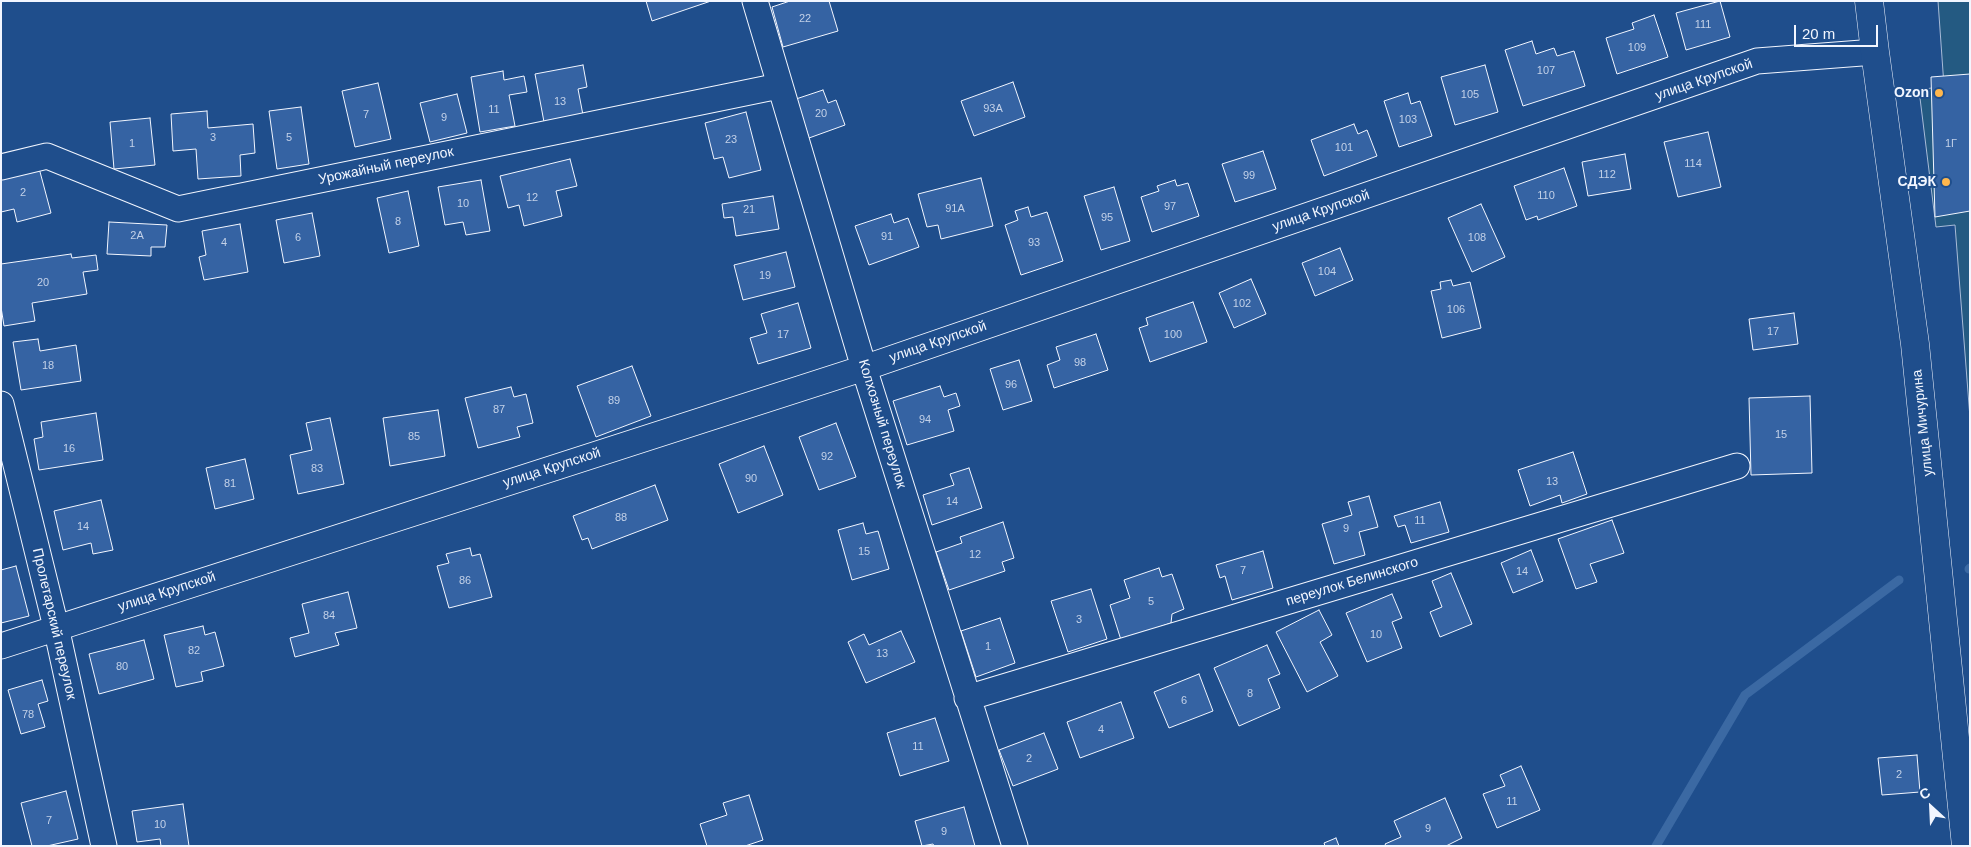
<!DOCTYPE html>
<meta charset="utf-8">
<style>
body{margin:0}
#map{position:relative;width:1971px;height:847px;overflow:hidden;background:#1f4e8c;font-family:Helvetica,sans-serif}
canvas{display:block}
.frame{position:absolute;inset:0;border:2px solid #f2f6ff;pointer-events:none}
.north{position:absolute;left:1906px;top:782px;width:50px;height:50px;-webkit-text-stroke:4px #1f4e8c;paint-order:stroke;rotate:335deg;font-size:14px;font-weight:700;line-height:20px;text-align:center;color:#f2f6ff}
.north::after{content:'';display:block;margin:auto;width:18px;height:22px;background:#f2f6ff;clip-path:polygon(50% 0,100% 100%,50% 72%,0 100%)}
.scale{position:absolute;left:1794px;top:25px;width:84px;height:22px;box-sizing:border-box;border:2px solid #f2f6ff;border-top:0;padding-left:6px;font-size:15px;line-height:18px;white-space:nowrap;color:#f2f6ff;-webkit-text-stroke:4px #1f4e8c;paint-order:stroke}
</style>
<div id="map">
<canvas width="1971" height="847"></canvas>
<div class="frame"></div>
<div class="north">С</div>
<div class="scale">20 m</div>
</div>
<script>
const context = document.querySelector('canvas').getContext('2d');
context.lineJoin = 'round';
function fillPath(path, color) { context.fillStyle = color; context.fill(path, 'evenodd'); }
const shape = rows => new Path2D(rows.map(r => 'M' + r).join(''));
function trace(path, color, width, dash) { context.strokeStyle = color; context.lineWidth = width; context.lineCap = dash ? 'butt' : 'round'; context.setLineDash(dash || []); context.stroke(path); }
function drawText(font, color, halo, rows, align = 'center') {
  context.font = font + ' Helvetica,sans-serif'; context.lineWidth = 4; context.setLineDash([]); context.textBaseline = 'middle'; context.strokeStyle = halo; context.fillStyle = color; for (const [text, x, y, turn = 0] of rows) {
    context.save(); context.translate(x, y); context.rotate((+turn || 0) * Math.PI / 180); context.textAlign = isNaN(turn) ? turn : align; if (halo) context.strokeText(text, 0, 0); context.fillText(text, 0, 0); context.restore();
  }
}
const green = shape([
 [1938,1,1970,1,1970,418,1955,225,1936,227,1919,90,1944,86,1938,1]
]);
fillPath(green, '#245a82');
trace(green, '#a8bbd7', 1);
trace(shape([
 [1969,569,1970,568],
 [1656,846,1745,695,1899,580]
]), '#3b69a3', 9);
const building = shape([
 [646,1,711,1,652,21,646,1],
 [790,1,829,1,838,31,783,47,772,7,790,1],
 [1720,1,1730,37,1686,50,1676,13,1720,1],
 [1654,15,1668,57,1617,74,1606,38,1634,29,1632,23,1654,15],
 [1532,41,1536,54,1554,48,1557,56,1574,51,1585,86,1523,106,1505,50,1532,41],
 [583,65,587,87,578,89,583,115,544,122,535,74,583,65],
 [1485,65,1498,112,1455,125,1441,77,1485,65],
 [503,71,504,80,524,76,527,92,509,95,515,126,480,132,471,77,503,71],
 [1970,74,1970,211,1935,217,1931,77,1970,74],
 [1013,82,1025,117,974,136,961,101,1013,82],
 [378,83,391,139,355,147,342,91,378,83],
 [823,90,828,103,836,100,845,125,809,138,796,99,823,90],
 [1408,93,1411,104,1420,101,1432,136,1399,147,1384,101,1408,93],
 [457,94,467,133,430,142,420,103,457,94],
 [301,107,309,164,277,169,269,111,301,107],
 [207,111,208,128,253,124,255,153,240,155,241,176,198,179,196,149,173,151,171,114,207,111],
 [746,112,761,170,729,178,723,157,714,159,705,123,746,112],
 [150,118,155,165,114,169,110,122,150,118],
 [1354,124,1358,134,1367,130,1377,156,1324,176,1311,140,1354,124],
 [1708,132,1721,187,1678,197,1664,142,1708,132],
 [1263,151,1276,189,1235,202,1222,164,1263,151],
 [1625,154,1631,189,1588,196,1582,162,1625,154],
 [570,159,577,186,556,191,562,216,524,226,519,205,508,208,500,176,570,159],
 [39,168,51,213,17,222,14,209,1,212,1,178,39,168],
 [1564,168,1577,206,1538,220,1537,216,1526,220,1514,186,1564,168],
 [981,178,993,226,941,239,938,225,927,227,918,194,981,178],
 [481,180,490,231,466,235,463,222,445,225,438,187,481,180],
 [1175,180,1177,186,1188,183,1199,216,1152,232,1141,197,1159,191,1157,186,1175,180],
 [1114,187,1130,241,1101,250,1084,196,1114,187],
 [408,191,419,246,389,253,377,198,408,191],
 [773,196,779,229,736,236,733,217,724,218,722,204,773,196],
 [1481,204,1505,257,1472,272,1448,218,1481,204],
 [1028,207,1031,217,1047,212,1063,261,1021,275,1005,225,1018,220,1015,211,1028,207],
 [312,213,320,256,284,263,276,220,312,213],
 [891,214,894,223,908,218,919,247,869,265,855,226,891,214],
 [109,222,167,225,165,247,151,247,151,256,107,254,109,222],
 [240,224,248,272,204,280,199,257,206,255,202,231,240,224],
 [1340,248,1353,280,1315,296,1302,263,1340,248],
 [786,252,795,287,743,300,734,265,786,252],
 [71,254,72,258,96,255,98,270,83,272,87,294,32,303,35,321,4,326,1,307,1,264,71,254],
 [1251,279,1266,314,1234,328,1219,293,1251,279],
 [1451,280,1453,286,1470,282,1481,328,1442,338,1431,291,1441,289,1440,282,1451,280],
 [1193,302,1207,342,1150,362,1139,328,1148,325,1146,318,1193,302],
 [798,303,811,348,758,364,750,338,767,333,761,314,798,303],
 [1794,313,1798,344,1753,350,1749,319,1794,313],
 [1096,334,1108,370,1054,388,1047,365,1060,360,1056,347,1096,334],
 [38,339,40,351,76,345,81,381,21,390,13,342,38,339],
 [1019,360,1032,401,1003,410,990,369,1019,360],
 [632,366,651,416,596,437,577,386,632,366],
 [940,386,944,397,956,393,960,406,948,410,954,431,907,445,893,401,940,386],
 [511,387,514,397,526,394,533,423,517,427,520,437,478,448,465,398,511,387],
 [1810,396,1812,473,1751,475,1749,398,1810,396],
 [438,410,445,456,390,466,383,418,438,410],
 [96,413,103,460,39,470,34,439,43,437,41,422,96,413],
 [330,418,344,484,298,494,290,455,312,450,306,423,330,418],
 [836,423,856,477,819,490,799,437,836,423],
 [764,446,783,495,738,513,719,464,764,446],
 [1573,452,1587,494,1562,503,1560,495,1530,506,1518,470,1573,452],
 [245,459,254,499,215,509,206,468,245,459],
 [969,468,982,508,932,525,923,495,954,485,950,474,969,468],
 [655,485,668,520,592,549,588,538,582,540,573,516,655,485],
 [1369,496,1378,527,1359,532,1365,555,1334,564,1322,524,1352,515,1348,502,1369,496],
 [101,500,113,550,93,554,91,543,63,550,54,511,101,500],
 [1440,502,1449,532,1411,543,1405,525,1398,527,1394,516,1440,502],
 [1612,520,1624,553,1590,564,1597,582,1576,589,1558,539,1612,520],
 [1003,522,1014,558,1002,562,1005,571,949,590,936,552,962,543,960,537,1003,522],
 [863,523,866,534,878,531,889,569,852,580,838,530,863,523],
 [470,548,472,556,480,554,492,597,449,608,437,566,449,563,446,554,470,548],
 [1531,550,1543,581,1513,593,1501,563,1531,550],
 [1263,551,1273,588,1232,600,1225,576,1220,578,1216,565,1263,551],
 [16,566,29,616,1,623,1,570,16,566],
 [1159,568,1162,577,1172,574,1184,609,1172,614,1171,623,1121,640,1110,605,1130,598,1124,580,1159,568],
 [1451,573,1472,624,1440,637,1430,612,1442,607,1432,581,1451,573],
 [1091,589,1107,639,1068,652,1051,601,1091,589],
 [348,592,357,628,335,633,339,645,295,657,290,638,309,633,302,604,348,592],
 [1392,594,1402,618,1392,622,1402,648,1367,662,1346,613,1392,594],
 [1319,610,1332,635,1320,642,1338,676,1307,692,1276,632,1319,610],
 [1000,618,1015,663,976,677,961,631,1000,618],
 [203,626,205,635,215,632,224,666,201,672,203,681,176,687,164,635,203,626],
 [901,631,915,662,866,683,848,642,864,634,869,645,901,631],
 [144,640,154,679,99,694,89,654,144,640],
 [1267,645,1280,674,1268,679,1280,708,1239,726,1214,668,1267,645],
 [1199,674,1213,711,1169,728,1154,692,1199,674],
 [42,680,48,701,38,704,45,727,21,734,8,690,42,680],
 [1121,702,1134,738,1080,758,1067,722,1121,702],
 [935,718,949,761,900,776,887,733,935,718],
 [1044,733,1058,769,1013,786,999,750,1044,733],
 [1917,755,1920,792,1882,795,1878,758,1917,755],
 [1521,766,1540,810,1497,828,1483,794,1505,786,1500,775,1521,766],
 [66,791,78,839,47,846,32,846,21,803,66,791],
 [749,795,763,840,745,846,707,846,700,824,727,815,723,803,749,795],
 [1445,798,1462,838,1446,846,1386,846,1385,844,1401,837,1394,821,1445,798],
 [183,804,189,846,161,846,160,839,137,842,132,811,183,804],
 [964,807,975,846,934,846,933,844,922,846,915,821,964,807],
 [1336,838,1339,846,1325,846,1324,843,1336,838]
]);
fillPath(building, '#3563a3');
trace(building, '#f2f6ff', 1);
const minor = shape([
 [755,1,864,368,1015,846],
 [1,167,47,156,178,209,779,86],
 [1,404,56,627,104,846],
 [1,646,864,368,1757,61,1875,52],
 [967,698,1737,466]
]);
const tertiary = shape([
 [1869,1,1875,52,1915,344,1966,846]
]);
trace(minor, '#f2f6ff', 27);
trace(tertiary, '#f2f6ff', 29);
trace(minor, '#1f4e8c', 25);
trace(tertiary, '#1f4e8c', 28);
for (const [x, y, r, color] of [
 [1939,93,5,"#ffb74d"],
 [1946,182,5,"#ffb74d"]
]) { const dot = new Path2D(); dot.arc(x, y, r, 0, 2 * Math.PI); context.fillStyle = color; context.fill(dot); trace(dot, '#1f4e8c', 2); }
drawText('11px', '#c3d1e8', null, [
 ["22",805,19],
 ["111",1703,25],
 ["109",1637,48],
 ["107",1546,71],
 ["105",1470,95],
 ["13",560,102],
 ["93А",993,109],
 ["11",494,110],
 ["20",821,114],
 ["7",366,115],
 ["9",444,118],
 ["103",1408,120],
 ["3",213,138],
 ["5",289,138],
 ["23",731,140],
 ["1",132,144],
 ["1Г",1951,144],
 ["101",1344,148],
 ["114",1693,164],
 ["112",1607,175],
 ["99",1249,176],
 ["2",23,193],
 ["110",1546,196],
 ["12",532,198],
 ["10",463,204],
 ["97",1170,207],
 ["91А",955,209],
 ["21",749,210],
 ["95",1107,218],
 ["8",398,222],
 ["2А",137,236],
 ["91",887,237],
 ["6",298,238],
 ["108",1477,238],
 ["4",224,243],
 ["93",1034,243],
 ["104",1327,272],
 ["19",765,276],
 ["20",43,283],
 ["102",1242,304],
 ["106",1456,310],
 ["17",1773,332],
 ["17",783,335],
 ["100",1173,335],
 ["98",1080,363],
 ["18",48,366],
 ["96",1011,385],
 ["89",614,401],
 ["87",499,410],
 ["94",925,420],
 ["15",1781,435],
 ["85",414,437],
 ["16",69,449],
 ["92",827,457],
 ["83",317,469],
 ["90",751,479],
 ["13",1552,482],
 ["81",230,484],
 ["14",952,502],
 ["88",621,518],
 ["11",1420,521],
 ["14",83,527],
 ["9",1346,529],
 ["15",864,552],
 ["12",975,555],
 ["7",1243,571],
 ["14",1522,572],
 ["86",465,581],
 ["5",1151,602],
 ["84",329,616],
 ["3",1079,620],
 ["10",1376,635],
 ["1",988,647],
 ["82",194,651],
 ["13",882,654],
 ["80",122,667],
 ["8",1250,694],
 ["6",1184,701],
 ["78",28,715],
 ["4",1101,730],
 ["11",918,747],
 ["2",1029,759],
 ["2",1899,775],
 ["11",1512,802],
 ["7",49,821],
 ["10",160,825],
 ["9",1428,829],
 ["9",944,832]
]);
drawText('14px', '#f2f6ff', '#1f4e8c', [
 ["улица Крупской",1704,80,-19],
 ["Урожайный переулок",386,166,-12],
 ["улица Крупской",1321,211,-19],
 ["улица Крупской",938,342,-19],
 ["улица Мичурина",1923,423,-96],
 ["Колхозный переулок",882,424,73],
 ["улица Крупской",552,468,-18],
 ["переулок Белинского",1352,582,-17],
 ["улица Крупской",167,592,-18],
 ["Пролетарский переулок",54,624,77]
]);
drawText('bold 14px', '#f2f6ff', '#1f4e8c', [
 ["Ozon",1929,93],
 ["СДЭК",1936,182]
], 'right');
</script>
